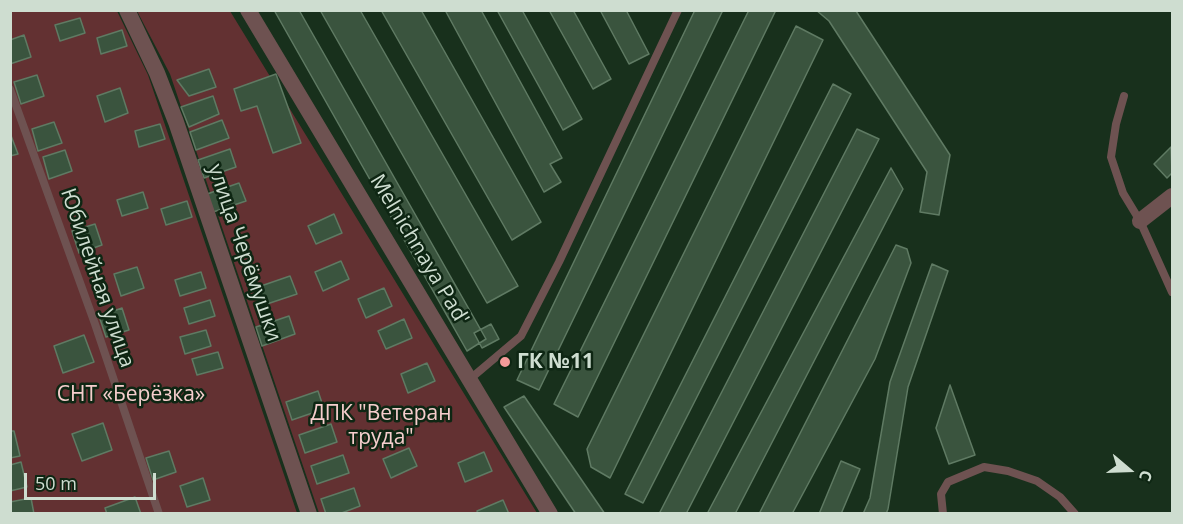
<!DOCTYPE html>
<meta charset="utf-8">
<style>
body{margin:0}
#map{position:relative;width:1183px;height:524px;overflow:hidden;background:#18301c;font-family:"Open Sans",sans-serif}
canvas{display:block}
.frame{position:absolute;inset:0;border:12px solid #ceddd0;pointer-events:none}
.north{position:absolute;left:1099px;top:440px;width:60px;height:60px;-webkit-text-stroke:4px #0e2613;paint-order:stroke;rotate:109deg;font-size:16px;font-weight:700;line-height:24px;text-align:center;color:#ceddd0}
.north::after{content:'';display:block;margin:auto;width:21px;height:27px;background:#ceddd0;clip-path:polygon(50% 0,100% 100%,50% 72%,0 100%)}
.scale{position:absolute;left:24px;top:473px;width:132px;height:27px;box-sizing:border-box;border:3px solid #ceddd0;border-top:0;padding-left:8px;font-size:18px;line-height:21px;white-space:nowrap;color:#ceddd0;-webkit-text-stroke:4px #0e2613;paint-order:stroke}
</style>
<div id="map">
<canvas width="1183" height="524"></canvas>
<div class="frame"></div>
<div class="north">С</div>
<div class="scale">50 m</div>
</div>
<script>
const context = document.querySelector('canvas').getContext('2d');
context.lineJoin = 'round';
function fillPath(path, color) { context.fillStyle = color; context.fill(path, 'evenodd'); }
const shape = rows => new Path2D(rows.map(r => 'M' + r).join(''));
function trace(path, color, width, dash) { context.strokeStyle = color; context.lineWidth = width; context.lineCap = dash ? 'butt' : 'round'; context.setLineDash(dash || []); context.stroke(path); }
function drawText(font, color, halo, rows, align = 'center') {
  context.font = font + ' "Open Sans",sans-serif'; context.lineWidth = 5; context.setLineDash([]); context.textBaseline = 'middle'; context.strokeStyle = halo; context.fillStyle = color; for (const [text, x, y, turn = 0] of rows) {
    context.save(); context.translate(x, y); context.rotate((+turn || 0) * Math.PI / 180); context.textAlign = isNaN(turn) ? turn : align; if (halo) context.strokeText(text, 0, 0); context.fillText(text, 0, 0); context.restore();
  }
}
fillPath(shape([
 [10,11,117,11,148,75,297,513,11,513],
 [137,11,230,11,537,513,319,513,170,74]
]), '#633132');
const building = shape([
 [274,10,299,10,486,339,467,351,274,10],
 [320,10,360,10,518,286,487,303,320,10],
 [381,10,421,10,541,222,512,240,381,10],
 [445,10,481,10,562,158,550,164,561,182,544,192,445,10],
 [497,10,522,10,582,119,563,130,497,10],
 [549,10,573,10,611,79,593,89,549,10],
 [600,10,626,10,649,54,629,64,600,10],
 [695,10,723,10,539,390,517,380,695,10],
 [749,10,776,10,578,417,554,404,749,10],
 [816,10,856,11,950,155,939,215,920,212,927,172,829,21,816,10],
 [80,18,85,33,60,41,55,25,80,18],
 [796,26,823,40,610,478,591,467,587,449,796,26],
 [122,30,127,46,101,54,97,38,122,30],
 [24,35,31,57,10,64,10,40,24,35],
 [209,69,216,87,189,96,177,80,209,69],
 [276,74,301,143,273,153,257,106,241,111,234,89,276,74],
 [37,75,44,96,21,104,14,82,37,75],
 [833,84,851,94,643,503,625,494,833,84],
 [120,88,128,113,105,122,97,96,120,88],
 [213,96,219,114,189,127,181,107,213,96],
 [222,120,229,138,196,150,190,132,222,120],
 [54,122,62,143,38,151,32,129,54,122],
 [160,124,165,139,139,147,135,131,160,124],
 [857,129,879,139,686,514,659,514,857,129],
 [10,133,18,154,10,156,10,133],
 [1171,147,1172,173,1167,178,1154,164,1171,147],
 [230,149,236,167,204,178,198,160,230,149],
 [65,150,72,171,49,179,43,157,65,150],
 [891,168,903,189,735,514,707,514,891,168],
 [239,183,246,201,213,212,207,194,239,183],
 [143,192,148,208,122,216,117,200,143,192],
 [187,201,192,217,166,225,161,209,187,201],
 [334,214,342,233,316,244,308,226,334,214],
 [95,224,102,245,79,253,72,231,95,224],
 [896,245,907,249,911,263,875,359,792,514,759,514,896,245],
 [341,261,349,279,323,291,315,272,341,261],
 [932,264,948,271,908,387,888,509,886,514,863,514,870,498,890,382,932,264],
 [137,267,144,288,121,296,114,274,137,267],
 [201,272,206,288,180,296,175,280,201,272],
 [290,276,297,294,264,305,258,287,290,276],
 [384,288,392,306,366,318,358,299,384,288],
 [210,300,215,316,189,324,184,308,210,300],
 [122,308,129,330,106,337,99,316,122,308],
 [289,316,295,334,262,346,256,327,289,316],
 [404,319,412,338,386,349,378,331,404,319],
 [491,324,499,339,482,348,474,333,491,324],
 [206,330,211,346,185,354,180,337,206,330],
 [84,335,94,362,63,373,54,346,84,335],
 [218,352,223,368,197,375,192,359,218,352],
 [427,363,435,381,408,393,401,374,427,363],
 [950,385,975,455,949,464,936,428,950,385],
 [318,391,324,409,292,420,286,402,318,391],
 [524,396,605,514,576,514,504,407,524,396],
 [103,423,112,450,82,461,72,434,103,423],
 [331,424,337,442,305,453,299,435,331,424],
 [10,431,14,431,20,456,10,458,10,431],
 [409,448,417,466,391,478,383,459,409,448],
 [169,451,176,472,153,480,146,458,169,451],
 [484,452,492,471,465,482,458,463,484,452],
 [343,455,349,473,317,484,311,466,343,455],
 [841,461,860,469,841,514,819,514,841,461],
 [21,462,27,487,10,491,10,465,21,462],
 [203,478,210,500,187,507,180,486,203,478],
 [354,488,360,506,339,514,326,514,321,499,354,488],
 [135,497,141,514,107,514,105,508,135,497],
 [31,498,34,514,10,514,10,502,31,498],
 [503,500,509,514,478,514,477,511,503,500]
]);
fillPath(building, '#3a543e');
trace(building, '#5f7a63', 1.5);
trace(shape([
 [10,89,95,324,159,514],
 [1124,96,1116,124,1111,157,1123,193,1140,221,1172,292],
 [470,379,521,336,559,262,678,10],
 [943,514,941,494,948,482,984,467,1008,471,1037,481,1060,497,1075,514]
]), '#6e5251', 8);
trace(shape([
 [127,10,157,73,176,122,309,514],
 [1140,221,1172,196]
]), '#6e5251', 16);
trace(shape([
 [248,10,550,514]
]), '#6e5251', 16);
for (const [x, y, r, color] of [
 [505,362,6,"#f59b9a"]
]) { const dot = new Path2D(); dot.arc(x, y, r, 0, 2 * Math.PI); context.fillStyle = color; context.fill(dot); trace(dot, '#0e2613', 2); }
drawText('21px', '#ceddd0', '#0e2613', [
 ["Melnichnaya Pad'",419,250,59],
 ["улица Черёмушки",244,253,71],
 ["Юбилейная улица",97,278,71]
]);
drawText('bold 21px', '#ceddd0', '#0e2613', [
 ["ГК №11",517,362]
], 'left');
drawText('21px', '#f6cecd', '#0e2613', [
 ["СНТ «Берёзка»",131,395],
 ["ДПК \"Ветеран",381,414],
 ["труда\"",381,438]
]);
</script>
